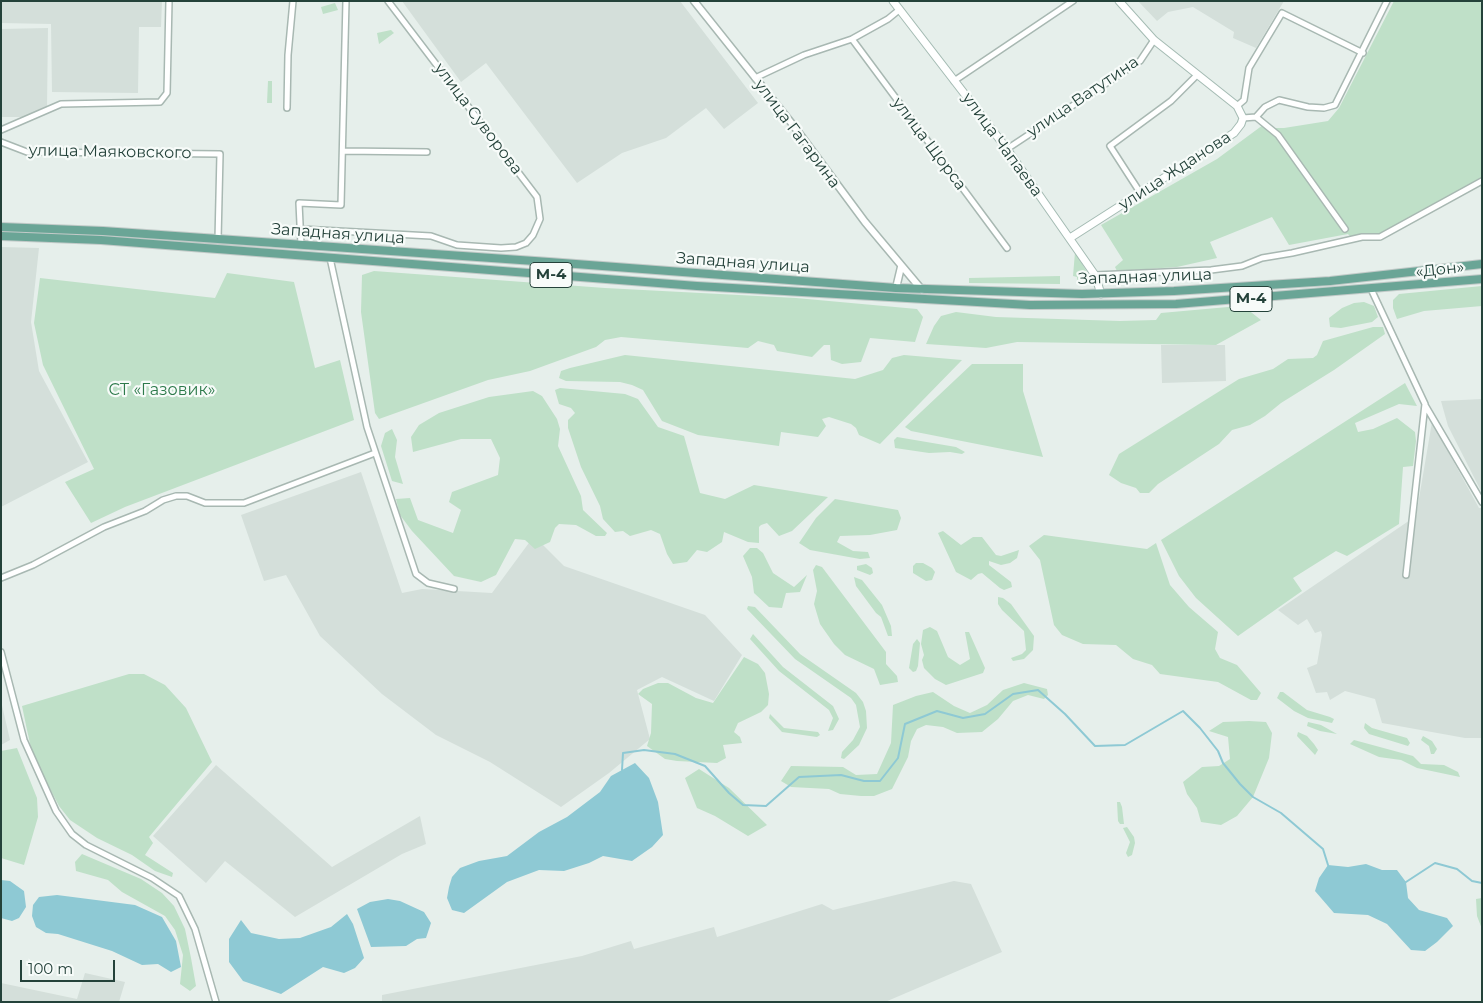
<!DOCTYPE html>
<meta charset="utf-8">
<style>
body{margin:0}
#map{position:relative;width:1483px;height:1003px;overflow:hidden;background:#e6efeb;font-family:Montserrat,sans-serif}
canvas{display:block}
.frame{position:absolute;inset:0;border:2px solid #24423a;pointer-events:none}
.scale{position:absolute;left:20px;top:960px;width:95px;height:22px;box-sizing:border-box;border:2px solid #24423a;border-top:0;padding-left:6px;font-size:15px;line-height:18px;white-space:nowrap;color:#24423a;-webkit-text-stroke:4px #f7fbf9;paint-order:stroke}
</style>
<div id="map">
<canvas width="1483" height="1003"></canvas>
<div class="frame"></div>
<div class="scale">100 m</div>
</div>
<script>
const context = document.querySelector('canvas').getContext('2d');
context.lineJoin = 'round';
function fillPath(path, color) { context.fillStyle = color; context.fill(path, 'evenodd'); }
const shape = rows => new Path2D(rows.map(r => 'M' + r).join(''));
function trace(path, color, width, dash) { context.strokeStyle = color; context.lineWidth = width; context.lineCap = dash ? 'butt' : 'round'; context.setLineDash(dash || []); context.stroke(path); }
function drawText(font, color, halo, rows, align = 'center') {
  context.font = font + ' Montserrat,sans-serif'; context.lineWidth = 4.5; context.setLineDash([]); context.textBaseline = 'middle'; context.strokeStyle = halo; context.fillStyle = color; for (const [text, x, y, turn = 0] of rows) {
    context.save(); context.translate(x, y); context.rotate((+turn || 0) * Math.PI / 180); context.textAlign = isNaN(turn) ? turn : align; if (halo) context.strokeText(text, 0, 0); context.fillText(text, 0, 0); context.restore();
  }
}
fillPath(shape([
 [1,1,162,1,161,27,139,27,138,93,52,92,51,24,1,23],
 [402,1,680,1,758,103,724,129,706,108,666,138,622,153,577,183,486,63,461,82],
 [1138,1,1284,1,1256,48,1233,38,1234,32,1193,7,1168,12,1157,21],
 [48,28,47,107,27,117,1,117,1,29],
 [1,247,39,248,31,322,39,371,88,462,1,507],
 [1161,345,1225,345,1226,381,1162,383],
 [1482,399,1482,493,1448,426,1441,401],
 [1432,422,1479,508,1482,508,1482,738,1465,738,1382,723,1375,699,1345,691,1330,700,1327,692,1316,693,1307,668,1317,664,1322,635,1321,631,1315,633,1307,619,1298,625,1278,610,1416,516],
 [361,472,402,593,422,589,492,593,534,536,564,566,705,615,742,655,714,701,662,677,637,690,650,739,609,773,561,807,490,762,436,735,382,694,320,636,286,575,264,581,241,515],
 [1,701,10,740,1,745],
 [216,765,332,867,420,816,426,844,402,854,295,917,225,861,206,883,153,836],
 [954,881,971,884,1002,952,885,1002,382,1002,382,995,582,956,631,941,634,949,714,927,717,937,822,904,833,910],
 [85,973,125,982,119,1002,1,1002,1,983,77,999]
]), '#d4dfda');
fillPath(shape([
 [1394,1,1479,1,1482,4,1482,181,1383,233,1355,242,1348,234,1289,245,1272,217,1210,242,1217,258,1177,267,1117,271,1115,267,1123,260,1101,225,1217,159,1267,122,1272,128,1284,128,1328,121,1339,108],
 [335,3,338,10,323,14,321,7],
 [391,30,394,33,379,44,377,33],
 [268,81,272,81,272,103,267,103],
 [1075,252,1090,277,1084,284,1077,285,1077,277,1073,276],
 [374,271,605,288,796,298,917,309,923,317,915,342,870,338,861,362,842,364,831,360,830,345,824,345,812,357,777,351,774,345,758,341,748,348,621,337,605,340,596,347,530,371,488,380,379,419,375,413,361,312,362,275],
 [227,273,294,282,315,368,340,360,354,420,125,507,91,523,65,482,94,469,43,365,34,323,40,278,215,298],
 [1060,276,1060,284,969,283,969,278],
 [1482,286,1482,306,1424,311,1397,319,1393,308,1393,300,1399,294],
 [1364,302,1374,306,1378,317,1372,322,1341,328,1330,327,1329,318,1342,308,1354,303],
 [1228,307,1247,309,1261,320,1216,345,1017,342,986,348,926,344,934,326,941,316,956,312,996,317,1120,321,1156,320,1161,313],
 [1373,327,1383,327,1385,334,1334,370,1281,403,1265,416,1250,425,1232,430,1219,444,1158,484,1149,493,1140,493,1136,488,1121,483,1109,475,1119,454,1239,379,1273,369,1288,359,1313,358,1317,355,1323,341],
 [625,355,855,379,883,370,892,358,904,355,962,360,880,444,859,435,856,428,851,424,829,417,822,419,826,426,818,437,781,432,779,446,698,435,662,421,643,390,632,385,620,382,566,381,559,378,561,371,570,368],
 [972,364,1023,364,1023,391,1043,457,911,431,905,427],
 [1405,383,1417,406,1399,404,1355,423,1358,432,1373,429,1397,418,1415,432,1416,441,1413,466,1403,467,1399,524,1347,556,1336,551,1293,578,1302,591,1238,636,1196,598,1179,576,1161,540],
 [560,388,625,394,638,399,658,427,684,436,700,493,725,499,754,485,828,497,792,531,779,536,767,523,761,525,759,527,759,543,748,542,724,532,722,542,707,552,697,550,687,562,673,564,667,554,660,534,651,530,630,536,623,531,615,532,603,519,600,506,581,467,568,428,568,420,575,413,571,408,559,404,555,390],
 [533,391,542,396,557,419,560,429,558,446,581,496,583,510,607,533,605,536,596,536,576,525,559,524,555,528,550,542,535,549,525,540,515,539,496,575,481,582,454,576,412,531,400,515,396,499,410,498,418,520,453,533,461,510,449,502,452,492,498,475,500,458,491,439,461,439,413,452,411,437,419,425,439,413,489,397],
 [392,429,397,440,395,457,403,484,392,481,381,446,385,433],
 [897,437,956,447,965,452,962,454,950,452,929,453,895,448,894,440],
 [835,499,898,510,901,518,897,530,870,535,840,536,837,542,853,551,868,552,870,558,860,559,810,550,799,543,816,518],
 [943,531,961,545,973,537,982,537,996,555,1001,556,1019,550,1017,558,1010,563,1001,565,989,561,989,565,1011,582,1012,587,1004,590,1000,588,982,573,978,574,971,580,956,572,938,533],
 [1044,535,1147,549,1156,543,1170,585,1189,607,1218,632,1215,649,1220,658,1237,665,1261,693,1257,700,1251,700,1218,682,1160,674,1152,665,1133,659,1116,645,1083,644,1062,635,1054,625,1040,560,1029,546],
 [750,548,757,548,763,553,773,573,794,587,807,575,800,592,786,593,782,608,769,607,754,593,752,577,743,556],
 [916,563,923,563,932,568,935,572,932,580,926,581,913,573,913,566],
 [866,564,872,568,873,573,870,575,857,570,857,566],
 [816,565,822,567,886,652,886,664,897,676,898,682,880,685,874,669,845,655,834,644,820,624,814,604,817,591,813,570],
 [854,577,862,580,882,605,891,626,892,636,888,636,881,617,876,613,856,586],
 [998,597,1003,598,1011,604,1034,636,1033,650,1024,659,1013,661,1011,658,1022,654,1026,650,1024,631,1002,610,998,604],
 [748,606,755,607,800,654,856,693,863,702,866,711,867,728,859,745,844,759,841,758,842,752,853,740,860,727,856,705,851,698,795,659,747,609],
 [930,627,937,631,948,657,960,665,970,659,965,632,969,632,985,668,983,673,946,685,935,679,924,668,922,660,924,655,921,644,923,630],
 [753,634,783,667,833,706,839,719,833,730,828,731,833,718,829,710,779,671,750,639],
 [917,639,920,643,918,666,916,671,913,672,909,668,913,644],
 [744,657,758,664,765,673,769,694,768,705,761,712,738,723,734,732,740,737,742,743,723,745,726,758,717,763,677,761,665,759,647,746,651,733,652,704,638,694,643,689,658,683,668,683,696,698,713,703],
 [129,674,144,674,165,685,186,708,212,762,149,837,153,843,145,855,173,873,172,877,155,871,132,855,97,838,70,820,59,806,44,777,31,748,27,730,22,706],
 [1024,683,1047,689,1048,695,1044,699,1028,695,1013,701,998,719,982,732,957,733,943,727,926,725,917,729,911,741,908,757,892,789,874,796,861,796,840,794,829,789,791,787,781,781,791,766,843,767,856,775,877,774,891,743,893,705,916,696,933,692,954,706,970,713,987,705,1003,690],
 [1280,692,1283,692,1307,710,1330,717,1334,719,1332,723,1308,718,1294,711,1277,698],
 [770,714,784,728,818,732,820,735,817,737,782,732,769,718],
 [1249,721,1266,722,1272,733,1269,758,1253,797,1237,816,1221,825,1201,822,1197,808,1187,794,1183,782,1202,767,1219,766,1230,759,1228,737,1209,731,1223,722],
 [1308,722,1321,725,1337,734,1320,731,1307,726],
 [1365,723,1372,728,1407,738,1410,743,1408,746,1369,734,1364,728],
 [1298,732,1307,736,1314,744,1318,750,1315,755,1297,736],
 [1423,736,1432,741,1437,749,1434,754,1431,754,1429,746,1421,740],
 [1354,740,1413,756,1421,764,1444,765,1458,772,1460,777,1417,768,1401,760,1379,757,1350,744],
 [17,748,37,798,38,817,24,865,1,858,1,751],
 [699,769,729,788,767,825,748,836,715,816,697,808,685,778],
 [1117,802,1120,802,1122,807,1124,824,1120,824,1118,821],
 [1127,827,1134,837,1135,843,1132,855,1128,857,1126,853,1130,842,1123,828],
 [82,854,141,879,162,893,174,906,185,929,191,958,196,986,190,991,180,984,183,955,175,930,165,916,122,892,108,880,76,871,75,862],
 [1482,898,1482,929,1477,916,1476,899]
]), '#bfe0c8');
fillPath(shape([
 [635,763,649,778,658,802,663,835,652,847,632,861,603,856,589,863,564,871,539,870,507,882,464,913,452,910,447,898,449,887,452,877,460,868,479,861,507,856,539,832,567,817,600,792,611,776],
 [1366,864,1382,870,1397,870,1406,882,1408,898,1419,910,1447,918,1453,926,1437,942,1425,951,1411,950,1387,924,1368,915,1334,913,1315,891,1319,878,1328,865,1348,867],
 [1,880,10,881,24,891,26,907,19,918,12,921,1,918],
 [57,895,135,905,162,917,176,941,181,967,171,972,158,964,142,965,112,951,58,934,46,933,36,927,32,916,33,905,39,897],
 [388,899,400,901,424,912,431,923,426,938,417,939,406,946,371,947,357,909,370,902],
 [347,914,353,924,364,958,355,968,344,973,323,967,281,994,243,981,229,962,229,939,241,920,251,933,279,939,300,938,331,927]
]), '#8ec9d4');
trace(shape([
 [622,770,623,753,644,750,675,754,705,766,729,793,743,805,766,806,799,777,841,775,864,781,880,781,898,758,905,724,937,711,963,718,985,714,1013,694,1038,690,1065,714,1095,746,1125,745,1183,711,1200,728,1218,751,1223,763,1240,784,1253,797,1281,813,1323,849,1328,865],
 [1406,882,1435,863,1457,869,1472,881,1482,883]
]), '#8ec9d4', 2);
const minor = shape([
 [852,39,1007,248],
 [755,78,804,55,852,39,888,19,899,10],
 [954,81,1073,1],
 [1237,106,1244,100,1249,68,1282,13,1363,53],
 [287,108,288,55,293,1],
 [1256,117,1265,107,1279,100,1308,107,1324,108,1335,105,1387,1],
 [1243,118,1256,117,1278,135,1345,229],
 [1,130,61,104,160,102,167,93,169,1],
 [1,142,27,152,220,154,218,240],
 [1007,149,1140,61,1154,40],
 [343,151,427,152],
 [1141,194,1110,146,1171,101,1196,76],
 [301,229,431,236,457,245,501,248,516,247,526,243,533,235,540,219,537,197,388,1],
 [301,245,299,203,341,205,346,1],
 [330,258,367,427,416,574,428,583,454,589],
 [1095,275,1211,270,1242,266,1262,258,1292,253,1362,237,1380,237,1482,181],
 [1371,289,1425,404,1406,575],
 [1425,405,1482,502],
 [1,578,33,565,104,527,145,511,163,500,176,496,187,496,205,503,244,503,375,453],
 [1,652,24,740,56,811,72,834,86,845,152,878,179,896,195,929,216,1002]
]);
const tertiary = shape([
 [694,1,793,125,865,222,922,290],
 [896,288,901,267]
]);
const secondary = shape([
 [893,1,1007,149,1095,275,1101,294],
 [1070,238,1234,133,1241,124,1243,118,1237,106,1154,40,1119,1]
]);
const primary = shape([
 [1,227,103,231,549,262,896,288,1082,294,1174,291,1330,281,1482,264],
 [1,236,101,240,697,286,1030,305,1176,304,1482,279]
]);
trace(minor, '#a8b8b2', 8);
trace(tertiary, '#a8b8b2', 9);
trace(secondary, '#a4bbb3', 9);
trace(primary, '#c2cac8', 10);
trace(minor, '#fff', 5);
trace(tertiary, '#fff', 6);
trace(secondary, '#fff', 7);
trace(primary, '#6aa596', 8);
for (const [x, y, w] of [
 [551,275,42],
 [1251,299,42]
]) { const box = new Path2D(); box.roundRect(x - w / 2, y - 12.5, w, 25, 4); context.fillStyle = '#f7fbf9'; context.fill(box); trace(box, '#24423a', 1); }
drawText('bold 15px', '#24423a', null, [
 ["М-4",551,275],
 ["М-4",1251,299]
]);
drawText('16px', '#24423a', '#f7fbf9', [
 ["улица Ватутина",1083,97,-34],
 ["улица Суворова",478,119,53],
 ["улица Гагарина",797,134,53],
 ["улица Щорса",929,144,53],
 ["улица Чапаева",1002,145,54],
 ["улица Маяковского",110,152,1],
 ["улица Жданова",1175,171,-33],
 ["Западная улица",338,234,4],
 ["Западная улица",743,263,4],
 ["«Дон»",1440,270,-6],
 ["Западная улица",1145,277,-2]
]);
drawText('16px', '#2d7a4b', '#f7fbf9', [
 ["СТ «Газовик»",162,390]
]);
</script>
